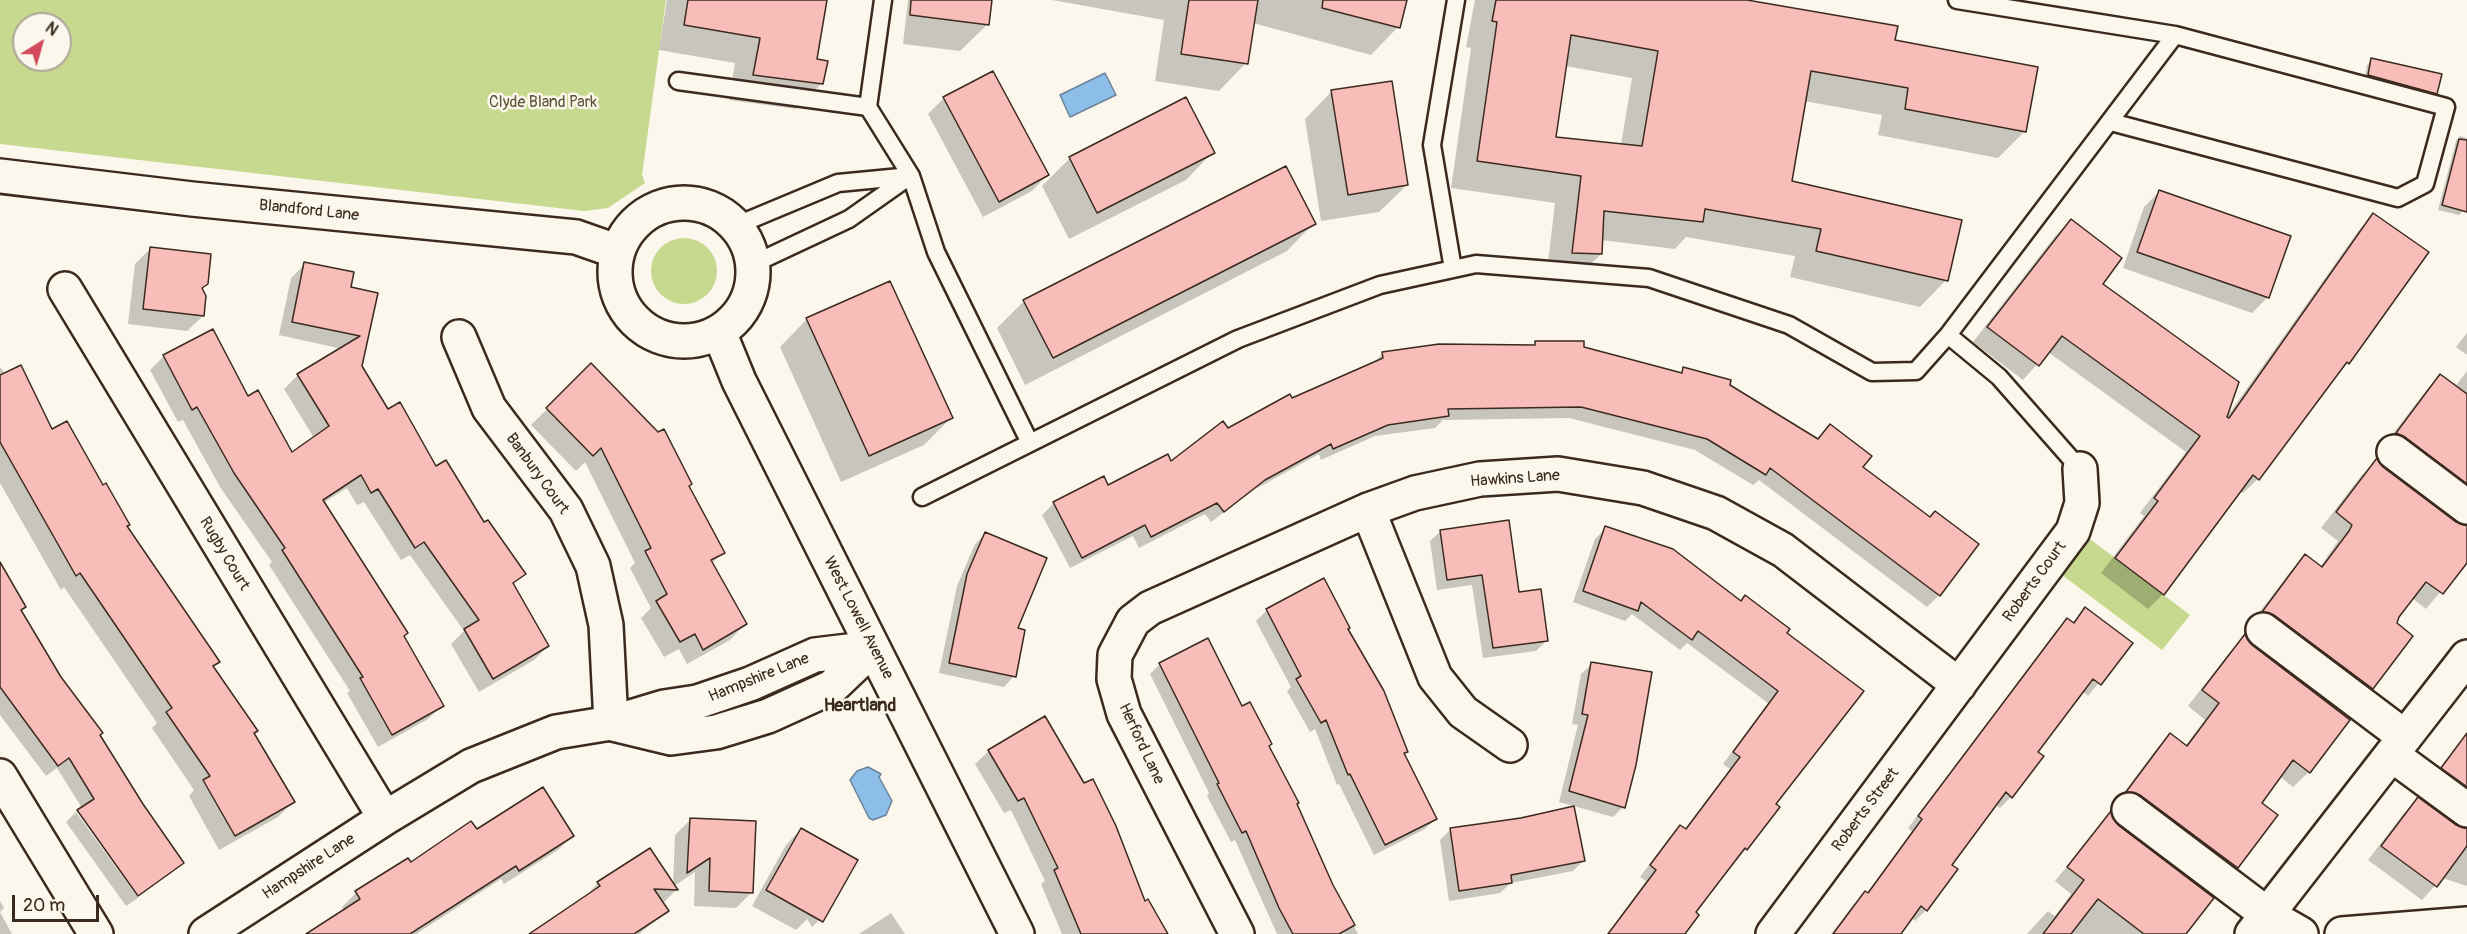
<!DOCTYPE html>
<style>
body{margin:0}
#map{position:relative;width:2467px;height:934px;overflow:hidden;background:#fbf7ec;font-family:Pangolin,sans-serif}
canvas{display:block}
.north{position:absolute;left:12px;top:12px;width:60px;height:60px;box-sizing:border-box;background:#fbf7ec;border:2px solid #aea59a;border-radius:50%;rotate:37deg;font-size:16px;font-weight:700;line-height:24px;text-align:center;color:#3b2a1e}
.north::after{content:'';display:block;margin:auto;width:21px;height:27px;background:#d1495b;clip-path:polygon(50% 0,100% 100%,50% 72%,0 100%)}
.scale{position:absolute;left:12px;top:895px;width:87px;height:27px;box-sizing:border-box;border:3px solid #3b2a1e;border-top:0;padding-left:8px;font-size:18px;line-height:21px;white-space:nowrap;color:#3b2a1e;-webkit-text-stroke:4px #fbf7ec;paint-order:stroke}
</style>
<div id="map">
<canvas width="2467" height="934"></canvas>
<div class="north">N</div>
<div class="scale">20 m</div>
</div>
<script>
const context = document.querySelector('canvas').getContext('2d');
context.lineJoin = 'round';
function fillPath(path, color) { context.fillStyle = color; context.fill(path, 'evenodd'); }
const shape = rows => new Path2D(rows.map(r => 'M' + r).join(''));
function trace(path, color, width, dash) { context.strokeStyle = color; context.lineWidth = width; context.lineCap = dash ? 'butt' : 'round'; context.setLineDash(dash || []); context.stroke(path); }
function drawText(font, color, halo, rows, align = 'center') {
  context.font = font + ' Pangolin,sans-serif'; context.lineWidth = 5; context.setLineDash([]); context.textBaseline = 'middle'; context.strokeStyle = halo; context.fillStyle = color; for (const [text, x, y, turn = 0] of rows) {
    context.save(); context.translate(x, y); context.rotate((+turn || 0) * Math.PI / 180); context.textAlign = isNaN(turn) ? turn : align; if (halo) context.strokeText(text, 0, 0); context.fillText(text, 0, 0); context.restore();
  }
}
fillPath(shape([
 [0,0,666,0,642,175,645,183,608,208,584,211,0,144],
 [24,24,60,24,60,60,24,60],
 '651 271a33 33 0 1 1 66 0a33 33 0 1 1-66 0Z',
 [2090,539,2190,615,2162,650,2062,575]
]), '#c6d98e');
const water = shape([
 [1105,73,1116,95,1070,117,1060,95,1105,73],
 [868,767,881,774,879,777,892,801,886,815,873,820,869,818,850,780,857,771,868,767]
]);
fillPath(water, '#8dbee9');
trace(water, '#6c8398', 1.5);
fillPath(shape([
 [667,0,825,0,815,61,822,83,796,109,729,100,735,63,659,50],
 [908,0,991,0,988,24,960,51,903,44],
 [1052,0,1406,0,1398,27,1371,55,1253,23,1246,63,1219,91,1155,81,1164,20],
 [1475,0,1739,0,1894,41,2025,131,1998,158,1878,135,1882,115,1804,101,1790,183,1946,280,1920,307,1790,277,1795,256,1686,237,1675,249,1601,240,1601,254,1574,281,1546,279,1555,203,1451,188,1471,48,1466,47],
 [1565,66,1632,78,1621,145,1555,138],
 [2372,60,2436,93,2431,98,2364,80,2367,65],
 [1332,91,1407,185,1379,212,1321,221,1305,119],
 [944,98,1047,175,1032,191,983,217,928,114],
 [1185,99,1213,152,1186,180,1069,239,1042,186,1069,159],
 [2460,136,2467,138,2467,198,2464,210,2459,215,2438,210,2456,141],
 [2160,191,2268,297,2252,313,2123,268,2144,207],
 [2373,215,2426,252,2348,363,2334,377,2258,479,2243,493,2239,491,2163,594,2148,609,2101,573,2144,516,2140,513,2186,452,2048,352,2023,380,1973,342,2056,235,2071,221,2101,284,2226,418,2359,230],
 [1314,223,1287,251,1025,385,997,328,1024,301],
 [151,248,206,284,201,289,203,316,187,331,128,324,135,264],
 [305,264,349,288,376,294,360,367,387,411,524,574,512,585,548,646,534,660,479,692,451,644,464,631,410,555,401,560,364,502,357,505,347,488,323,503,442,705,428,719,378,747,347,693,350,691,269,565,272,562,220,487,183,420,178,422,150,370,164,356,247,398,291,454,314,438,284,389,298,375,342,349,279,335,291,278],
 [807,319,951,418,924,445,841,482,780,347],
 [2467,333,2467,355,2456,347],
 [1535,343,1582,348,1679,374,1684,369,1728,386,1816,440,1830,426,1861,468,1939,595,1927,607,1759,480,1753,485,1695,450,1569,418,1443,420,1435,428,1375,436,1321,460,1319,454,1252,491,1211,522,1205,514,1139,548,1133,536,1070,568,1042,515,1054,503,1108,487,1171,463,1228,430,1372,364,1383,353,1531,347],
 [591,366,688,486,723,553,711,564,745,624,730,640,687,664,679,649,664,657,641,618,651,608,630,568,635,563,585,462,576,471,531,425],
 [0,367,126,527,218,661,212,668,293,802,278,817,219,850,189,796,194,790,152,728,157,723,64,587,61,590,0,483],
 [2467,371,2467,513,2381,449,2425,392,2441,376,2455,387],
 [2376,461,2382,468,2455,523,2467,527,2467,560,2426,609,2412,598,2395,624,2411,637,2372,688,2356,704,2248,627,2290,572,2305,556,2320,567,2338,541,2321,528,2361,476],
 [1606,528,1785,634,1774,804,1746,849,1694,913,1683,934,1607,934,1646,881,1640,877,1669,838,1680,827,1684,830,1730,769,1723,764,1768,703,1687,643,1680,650,1632,614,1625,621,1573,602,1595,539],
 [1441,531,1518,594,1547,640,1536,651,1483,658,1472,585,1437,590,1430,541],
 [985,534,1016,629,1014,676,1004,687,939,673,957,586,975,544],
 [0,565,20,611,60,678,142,805,183,863,140,896,77,811,82,808,57,768,46,776,0,715],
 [1323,580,1436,819,1425,829,1374,855,1339,784,1337,785,1315,729,1310,732,1287,691,1291,687,1256,621,1266,611],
 [2085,609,2131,643,2088,696,2082,691,2036,752,2011,797,2000,808,1995,804,1950,865,1926,910,1915,921,1911,918,1899,934,1831,934,1854,904,1866,894,1912,831,1908,828,2056,631,2067,620,2072,623],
 [2245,636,2309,772,2293,787,2279,776,2259,803,2236,866,2220,882,2124,810,2112,808,2155,751,2170,735,2185,746,2205,720,2188,706,2230,652],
 [1160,664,1242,708,1268,746,1332,886,1358,934,1277,934,1235,840,1231,842,1207,796,1209,793,1150,674],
 [1592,664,1623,807,1613,817,1559,802,1578,725,1572,724,1581,674],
 [2467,733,2467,813,2428,783],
 [989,751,1144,903,1166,934,1062,934,1041,884,1045,881,1011,810,1004,813,975,764],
 [2418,799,2467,830,2467,886,2442,878,2422,900,2368,860,2404,813],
 [1573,808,1584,860,1573,871,1511,883,1500,893,1449,901,1440,840,1451,829],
 [76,812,138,898,126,906,66,822],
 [2110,814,2184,934,2027,934,2048,911,2055,916,2071,894,2055,881],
 [690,820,752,892,736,908,694,906,695,872,674,886,676,890,662,904,667,911,639,934,532,934,585,897,598,883,649,850,673,885,675,835],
 [801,829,827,912,812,927,807,919,796,930,752,906,786,845],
 [476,831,572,836,558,850,504,884,501,879,416,934,309,934,345,911,342,907,356,893],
 [0,901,4,908,0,912],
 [0,912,12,934,0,934],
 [891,913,905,934,859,934]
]), '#0003');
const building = shape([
 [688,0,827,0,817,59,828,61,823,84,753,75,760,38,684,25,688,0],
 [911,0,992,0,989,25,910,15,911,0],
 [1189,0,1258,0,1248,64,1181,54,1189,0],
 [1323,0,1407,0,1400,28,1322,8,1323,0],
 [1496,0,1747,0,1898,26,1895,40,2038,67,2026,132,1905,109,1908,88,1811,71,1792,181,1962,220,1948,281,1816,251,1821,229,1705,209,1703,222,1604,211,1602,254,1572,253,1581,176,1477,161,1497,22,1492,21,1496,0],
 [1571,35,1658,51,1642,146,1556,137,1571,35],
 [2371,58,2442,74,2437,94,2368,75,2371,58],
 [993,71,1049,175,999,202,943,97,993,71],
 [1392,81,1408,185,1348,195,1331,90,1392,81],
 [1186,97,1215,153,1097,213,1069,157,1186,97],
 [2459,139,2467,140,2467,212,2442,205,2459,139],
 [1286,166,1316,224,1053,358,1023,300,1286,166],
 [2159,190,2291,236,2269,298,2137,252,2159,190],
 [2373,213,2429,252,2349,364,2347,362,2259,480,2253,475,2164,595,2115,558,2158,501,2154,498,2200,436,2062,336,2039,366,1987,327,2071,219,2122,258,2103,284,2239,382,2227,417,2229,418,2373,213],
 [150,247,211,254,208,284,202,288,206,296,204,316,143,309,150,247],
 [304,262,354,272,351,287,378,293,362,366,388,409,400,402,436,466,446,460,484,522,488,520,526,574,513,583,549,646,493,679,464,629,479,620,424,542,415,548,378,489,371,493,361,475,323,500,408,633,404,636,444,706,392,735,360,678,363,677,282,550,285,548,234,473,197,407,192,410,163,355,213,329,248,396,258,390,292,452,329,426,297,374,360,336,292,322,304,262],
 [890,281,953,418,869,456,806,318,890,281],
 [1535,341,1584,341,1584,347,1682,373,1683,367,1731,380,1730,385,1818,439,1830,424,1872,456,1863,467,1930,517,1935,511,1979,544,1940,596,1770,468,1766,475,1707,439,1581,407,1448,409,1449,416,1388,425,1333,449,1331,444,1265,480,1224,512,1217,503,1151,537,1145,525,1082,558,1053,502,1104,476,1108,485,1168,454,1171,461,1223,421,1228,428,1290,394,1292,398,1383,358,1382,352,1439,344,1535,345,1535,341],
 [591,363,658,432,664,429,692,484,689,486,725,553,711,560,747,624,703,650,695,634,680,642,656,601,667,594,645,551,651,548,601,448,593,456,546,408,591,363],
 [21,365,52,429,67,421,103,485,106,483,130,525,127,526,220,662,213,666,258,731,254,733,295,802,235,836,203,780,210,776,166,712,172,708,80,573,76,576,0,442,0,375,21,365],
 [2440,374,2467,394,2467,484,2405,437,2396,433,2440,374],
 [2377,458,2383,467,2456,522,2467,525,2467,563,2443,594,2426,582,2399,617,2397,623,2413,636,2373,689,2274,615,2262,612,2305,554,2322,567,2349,531,2352,525,2336,512,2377,458],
 [1509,520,1519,592,1541,589,1548,641,1493,648,1482,575,1447,580,1440,530,1509,520],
 [1605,526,1673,549,1741,601,1745,595,1790,629,1787,633,1864,691,1776,804,1780,807,1747,850,1745,848,1696,912,1699,915,1685,934,1608,934,1656,870,1650,865,1680,825,1686,829,1740,757,1733,752,1778,691,1698,631,1692,640,1641,602,1638,611,1583,591,1605,526],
 [985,532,1047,558,1018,628,1025,630,1016,677,949,663,967,574,985,532],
 [0,562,26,607,21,610,61,677,103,733,100,735,143,804,184,863,138,896,77,810,94,799,69,758,58,766,0,687,0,562],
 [1324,578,1350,628,1348,629,1384,691,1408,752,1404,753,1437,819,1385,845,1350,774,1348,775,1326,720,1321,723,1296,679,1301,676,1266,609,1324,578],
 [2085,607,2133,643,2101,685,2093,679,2038,752,2044,756,2012,798,2006,792,1952,865,1958,869,1927,911,1921,906,1901,934,1833,934,1865,891,1868,893,1922,819,1918,816,2067,618,2074,623,2085,607],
 [2245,634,2252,645,2350,720,2310,773,2293,760,2262,803,2278,815,2238,868,2140,795,2126,792,2170,733,2187,746,2219,703,2202,690,2245,634],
 [1208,638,1242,706,1250,702,1272,744,1269,746,1299,803,1297,804,1333,885,1355,925,1339,934,1293,934,1279,908,1246,831,1242,833,1217,784,1219,783,1159,663,1208,638],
 [1591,662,1652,672,1636,765,1625,808,1569,791,1588,715,1582,714,1591,662],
 [1045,716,1084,783,1093,779,1116,826,1145,901,1148,899,1168,934,1081,934,1054,870,1058,868,1024,798,1018,801,988,750,1045,716],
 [2467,733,2467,787,2441,768,2467,733],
 [543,787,574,836,519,871,516,866,410,934,306,934,360,899,355,891,408,858,411,862,471,821,477,829,543,787],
 [2418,797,2456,825,2467,828,2467,846,2437,887,2381,846,2418,797],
 [1574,806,1585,861,1511,875,1512,883,1459,891,1450,828,1521,818,1574,806],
 [2111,811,2118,825,2214,898,2186,934,2144,934,2098,899,2071,934,2043,934,2084,880,2067,867,2111,811],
 [690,818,756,821,753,893,709,891,710,858,687,873,690,818],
 [801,828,858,860,823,922,766,890,801,828],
 [650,848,678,890,654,889,669,911,634,934,529,934,600,886,597,882,650,848]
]);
fillPath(building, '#f9bdb9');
trace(building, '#3b2a1e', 1.5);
const service = shape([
 [1957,0,2175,35],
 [678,81,868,107,883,0],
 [868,107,911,176,936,252,1030,443],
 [735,226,838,183,911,176],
 [751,265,849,219,910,176],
 [1453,269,1432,145,1456,0],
 [2080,469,1999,377,1948,335,2175,35,2446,107,2425,184,2398,198,2111,122],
 [922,497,1238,339,1380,285,1476,264,1649,278,1789,325,1872,372,1916,371,1948,335]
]);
const minor = shape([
 [0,176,192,199,576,237,616,251],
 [65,289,385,818],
 [459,337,489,408,566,510,593,566,606,625,611,723],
 [2394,452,2467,507],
 [1368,510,1435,677,1463,712,1510,745],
 [2263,630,2405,737],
 [613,724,671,738,716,732,768,716,832,687,873,648],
 [2392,755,2467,810],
 [0,776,96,934],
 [2129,810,2268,915,2301,934],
 [206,934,385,818,471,766,556,732,611,723,664,707,697,702,750,684,815,655,873,648],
 [1237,934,1124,714,1114,679,1115,655,1133,621,1150,608,1368,510,1415,493,1480,479,1558,474,1643,488,1716,513,1783,550,1959,685],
 [1773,934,2073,531,2082,503,2080,469],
 [2252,934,2467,657],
 [2342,934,2467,924]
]);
const tertiary = shape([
 '615 272a69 69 0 1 1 138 0a69 69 0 1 1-138 0Z',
 [719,332,739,381,1017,934]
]);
trace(service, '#3b2a1e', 21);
trace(minor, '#3b2a1e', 38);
trace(tertiary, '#3b2a1e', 38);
trace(service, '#fbf7ec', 16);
trace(minor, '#fbf7ec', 33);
trace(tertiary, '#fbf7ec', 33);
drawText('16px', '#5e563a', '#fbf7ec', [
 ["Clyde Bland Park",543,103]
]);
drawText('16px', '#3b2a1e', '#fbf7ec', [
 ["Blandford Lane",309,211,6],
 ["Banbury Court",537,474,54],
 ["Hawkins Lane",1515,479,-4],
 ["Rugby Court",224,554,59],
 ["Roberts Court",2035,582,-54],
 ["West Lowell Avenue",858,618,63],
 ["Hampshire Lane",759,678,-22],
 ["Herford Lane",1141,744,65],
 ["Roberts Street",1866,810,-53],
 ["Hampshire Lane",309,867,-33]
]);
drawText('bold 18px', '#3b2a1e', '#fbf7ec', [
 ["Heartland",860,706]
]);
</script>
